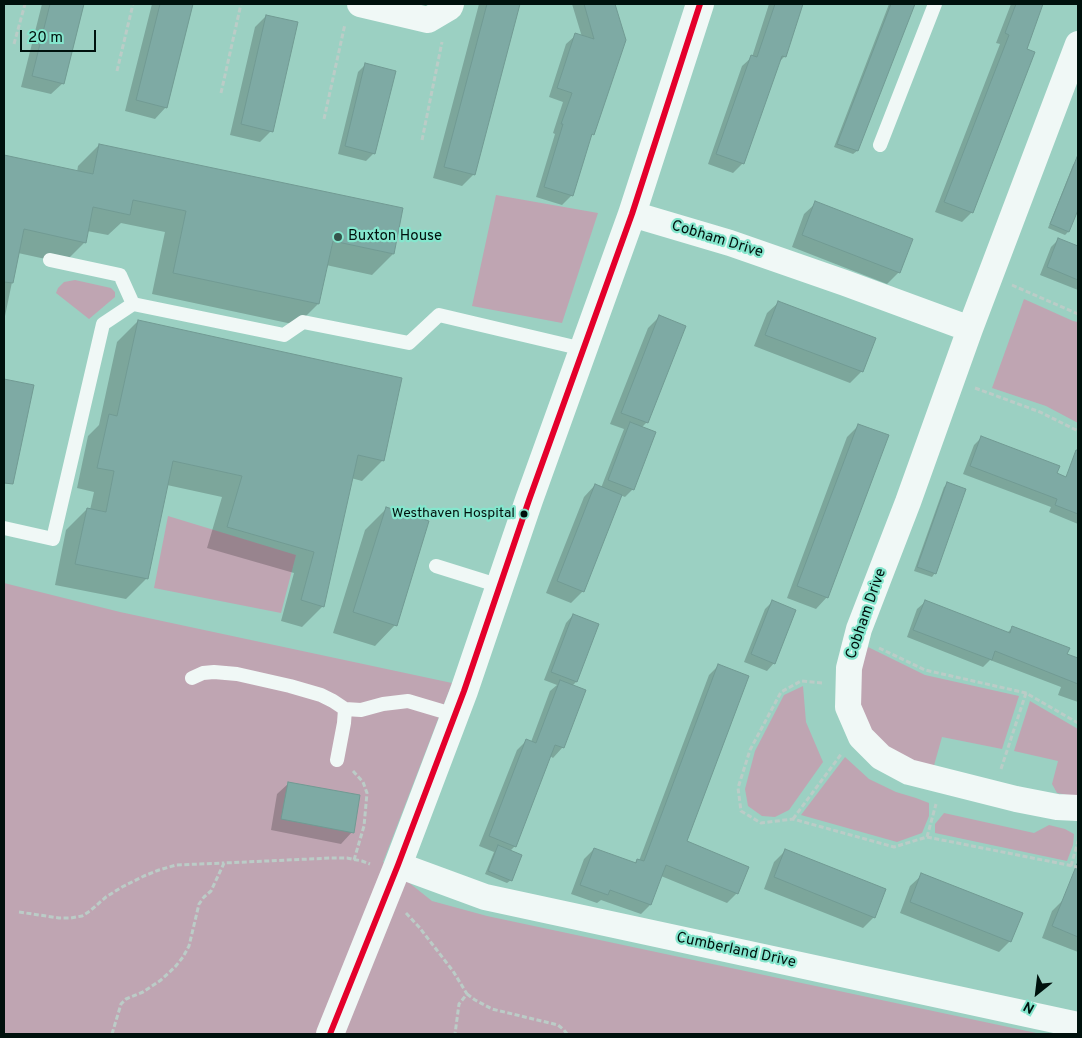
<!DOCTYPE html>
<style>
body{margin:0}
#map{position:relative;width:1082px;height:1038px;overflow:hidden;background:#9bd0c2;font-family:Overpass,sans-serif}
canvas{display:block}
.frame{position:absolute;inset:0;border:5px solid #00110d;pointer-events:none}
.north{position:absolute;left:1012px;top:968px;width:50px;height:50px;-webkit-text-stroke:4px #85e6cd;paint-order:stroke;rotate:209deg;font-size:14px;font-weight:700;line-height:20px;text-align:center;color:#00110d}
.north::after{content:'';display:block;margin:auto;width:18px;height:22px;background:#00110d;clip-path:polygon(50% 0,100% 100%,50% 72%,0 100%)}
.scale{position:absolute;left:20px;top:30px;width:76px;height:22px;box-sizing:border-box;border:2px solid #00110d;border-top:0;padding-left:6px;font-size:15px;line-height:18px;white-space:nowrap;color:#00110d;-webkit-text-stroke:4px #85e6cd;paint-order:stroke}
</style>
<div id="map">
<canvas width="1082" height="1038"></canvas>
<div class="frame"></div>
<div class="north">N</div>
<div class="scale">20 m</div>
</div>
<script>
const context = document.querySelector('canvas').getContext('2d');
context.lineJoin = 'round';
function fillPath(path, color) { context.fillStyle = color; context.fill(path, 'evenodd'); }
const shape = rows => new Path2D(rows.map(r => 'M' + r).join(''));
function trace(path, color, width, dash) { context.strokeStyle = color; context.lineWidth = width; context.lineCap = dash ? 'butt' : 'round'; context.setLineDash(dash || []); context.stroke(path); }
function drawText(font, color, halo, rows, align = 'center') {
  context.font = font + ' Overpass,sans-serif'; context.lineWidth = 4.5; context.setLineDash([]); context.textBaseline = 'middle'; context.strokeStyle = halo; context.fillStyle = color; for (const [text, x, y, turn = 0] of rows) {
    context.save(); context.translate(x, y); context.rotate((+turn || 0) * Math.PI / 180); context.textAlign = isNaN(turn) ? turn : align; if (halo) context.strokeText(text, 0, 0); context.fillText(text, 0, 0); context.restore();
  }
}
fillPath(shape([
 [496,195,598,213,562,323,472,306],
 [75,280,111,288,115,292,115,297,89,319,56,293,58,288,64,282],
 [1024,299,1073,321,1078,322,1078,423,1046,406,992,388],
 [168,516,296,555,281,613,154,588],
 [4,583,120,612,452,683,383,862,432,901,487,916,1041,1034,4,1034],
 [868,647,925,675,1019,696,1002,749,942,737,933,769,894,754,868,726,861,709,861,667],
 [803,686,806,722,823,762,789,810,775,817,762,816,748,806,745,789,755,751,784,695],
 [1030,701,1078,729,1078,797,1057,793,1052,784,1058,761,1014,751],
 [845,757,869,779,896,792,916,798,929,803,929,816,922,833,897,842,801,815],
 [944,813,1034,833,1049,825,1065,829,1074,834,1073,845,1067,861,935,833,935,824]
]), '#bfa5b2');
fillPath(shape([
 [42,4,83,4,63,83,51,94,21,87],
 [152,4,192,4,166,107,155,119,125,111],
 [479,4,519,4,474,174,462,186,433,178],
 [572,4,614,4,624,40,593,134,590,137,572,195,562,205,536,197,555,134,553,133,563,102,549,97,566,44,576,35,582,37],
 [769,4,801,4,784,57,778,63,743,163,733,173,708,164,742,66,752,57],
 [889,4,913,4,857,151,853,154,834,147],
 [1011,4,1042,4,1025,50,972,212,962,222,935,212,1000,44,996,43],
 [266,16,271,131,260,142,230,135,255,27],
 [366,64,374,153,366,161,338,154,358,72],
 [99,145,393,254,372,275,326,265,318,304,297,325,152,294,165,232,121,223,108,235,87,231,85,242,64,263,18,253,4,321,4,156,77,172,78,166],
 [1076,161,1078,162,1078,207,1068,232,1065,235,1048,228,1073,165],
 [816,203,899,272,887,284,792,247,804,214],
 [1059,239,1078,247,1078,290,1040,275,1051,247],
 [779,302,874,339,861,372,850,383,754,346,767,313],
 [659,317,647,422,642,427,633,489,625,497,620,495,583,591,571,603,546,593,584,497,595,485,601,488,624,429,610,424,648,328],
 [138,321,383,460,362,481,351,478,323,606,302,627,281,621,294,573,207,548,222,497,167,485,147,578,126,599,55,585,66,530,87,509,90,510,94,492,77,488,88,436,99,425,117,342],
 [4,380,32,386,17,459,4,472],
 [858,426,827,597,816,609,787,598,847,437],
 [981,438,1055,474,1078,483,1078,524,1049,512,1051,507,963,474,974,445],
 [948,484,935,573,932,577,914,571,944,487],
 [386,509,395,625,375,646,333,633,365,530],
 [772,602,774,663,767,671,744,662,765,609],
 [925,602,1007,633,1013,627,1066,655,1078,660,1078,702,1058,695,1061,687,990,660,983,667,907,637,917,609],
 [573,615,597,625,576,682,572,686,584,691,562,748,553,758,550,756,515,846,510,851,511,880,507,883,485,874,494,852,479,846,517,750,527,740,531,742,550,691,557,685,544,680,566,623],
 [718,666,685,842,737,893,727,903,661,876,650,905,641,914,601,900,597,903,571,894,584,859,594,849,634,864,637,860,639,861,709,675],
 [289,783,352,832,341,844,271,830,277,794],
 [786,850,874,917,863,928,764,889,774,862],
 [922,875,1010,941,999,952,900,913,910,886],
 [1064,899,1078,905,1078,952,1042,938,1052,911]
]), '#0003');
const building = shape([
 [50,4,84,4,64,84,32,76,50,4],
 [160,4,193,4,167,108,136,100,160,4],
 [487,4,520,4,475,175,444,167,487,4],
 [584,4,615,4,626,40,594,135,592,134,573,196,544,187,563,124,561,124,572,93,557,88,575,33,594,39,584,4],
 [775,4,803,4,786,57,782,56,744,164,716,154,751,55,757,57,775,4],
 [891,4,915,4,858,151,837,144,891,4],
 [1016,4,1043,4,1027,49,1035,52,973,213,944,202,1009,35,1005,33,1016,4],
 [266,15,298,22,273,132,241,124,266,15],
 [365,63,396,71,375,154,345,146,365,63],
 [99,144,403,208,394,254,333,241,319,304,173,273,186,211,133,200,130,215,93,207,86,243,24,229,13,283,4,282,4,155,93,174,99,144],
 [1077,157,1078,157,1078,210,1069,232,1050,224,1077,157],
 [815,201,913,239,900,273,802,235,815,201],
 [1058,238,1078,246,1078,280,1047,267,1058,238],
 [778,301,876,338,863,372,765,335,778,301],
 [659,315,686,326,648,423,621,413,659,315],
 [138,320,402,378,384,461,358,455,324,607,301,600,314,552,227,527,242,476,173,461,148,579,75,564,87,508,106,512,114,471,97,468,109,414,117,416,138,320],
 [4,379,34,385,13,484,4,483,4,379],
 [630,422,656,432,634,490,608,480,630,422],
 [858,424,889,435,828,598,797,586,858,424],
 [981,436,1060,466,1057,473,1066,477,1076,450,1078,450,1078,514,1055,505,1057,499,970,466,981,436],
 [947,482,966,489,936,574,917,567,947,482],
 [595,484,622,495,584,592,557,581,595,484],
 [386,507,429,521,397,626,353,612,386,507],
 [772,600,796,610,775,664,751,654,772,600],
 [925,600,1010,633,1012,626,1070,648,1067,654,1078,658,1078,684,995,651,992,660,913,630,925,600],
 [573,614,599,624,577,682,551,672,573,614],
 [718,664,749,676,687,841,749,867,738,894,666,865,651,905,610,890,608,895,580,885,594,848,636,863,637,859,644,861,718,664],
 [560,680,586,690,564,748,555,745,516,847,489,836,526,739,536,743,560,680],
 [288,782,360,795,354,833,281,819,288,782],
 [498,845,522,855,512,881,488,871,498,845],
 [785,849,886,889,875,918,774,877,785,849],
 [1077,864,1078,864,1078,937,1052,926,1077,864],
 [921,873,1023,913,1011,942,910,902,921,873]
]);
fillPath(building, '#7eaaa4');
trace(building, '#719a93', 1);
trace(shape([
 [14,44,25,4],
 [117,71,133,4],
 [221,93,241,4],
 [324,119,345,24],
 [422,140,442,42],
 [1012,285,1078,314],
 [975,388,1040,412,1078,431],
 [879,648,925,670,1026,693,1078,723],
 [822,683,801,681,781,692,750,750,738,788,741,811,761,823,793,819,894,847,927,837,1078,867],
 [1001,769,1026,693],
 [353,771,363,782,367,793,364,826,354,860],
 [793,819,842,753],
 [927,837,936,804],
 [1071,866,1078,841],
 [19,912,59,918,71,918,82,916,90,911,106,897,122,887,144,876,159,870,176,865,224,863],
 [406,913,419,927,453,971,467,994,459,1004,455,1034],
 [467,994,475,1000,492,1009,558,1025,564,1030,567,1034],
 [112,1034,121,1004,126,999,143,992,161,980,175,967,183,957,189,946,199,904,204,897,211,891,224,863,331,858,347,858,362,861,370,864]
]), '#bbccc7', 3, [5, 2.5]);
trace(shape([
 [880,145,935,4],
 [50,260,120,275,133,304],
 [4,528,53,539,103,324,133,304,284,335,303,322,409,343,439,315,583,349],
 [436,566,500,586],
 [192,678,203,673,214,672,237,674,290,686,321,695,333,701,345,709],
 [337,760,344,723,345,709,361,710,383,704,408,701,455,715]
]), '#f0f8f6', 14);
trace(shape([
 [360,4,428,20,450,7,451,4],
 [1078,44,970,329,908,502,859,629,849,668,848,707,861,737,881,757,909,772,1016,799,1057,807,1078,808],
 [632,214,730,243,845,283,970,329],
 [398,865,485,897,1078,1025]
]), '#f0f8f6', 26);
trace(shape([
 [330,1034,398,865,464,691,529,500,632,214,700,4]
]), '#f0f8f6', 28);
trace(shape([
 [330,1034,398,865,464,691,529,500,632,214,700,4]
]), '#e4002b', 6);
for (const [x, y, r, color] of [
 [338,237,5,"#36544c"],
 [524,514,4.5,"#00110d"]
]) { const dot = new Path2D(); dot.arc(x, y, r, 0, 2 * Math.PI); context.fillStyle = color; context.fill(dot); trace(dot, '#85e6cd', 2); }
drawText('14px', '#00110d', '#85e6cd', [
 ["Westhaven Hospital",515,514]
], 'right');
drawText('15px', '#00110d', '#85e6cd', [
 ["Buxton House",348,237]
], 'left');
drawText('15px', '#00110d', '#85e6cd', [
 ["Cobham Drive",717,240,17],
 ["Cobham Drive",867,614,-71],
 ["Cumberland Drive",736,951,12]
]);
</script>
